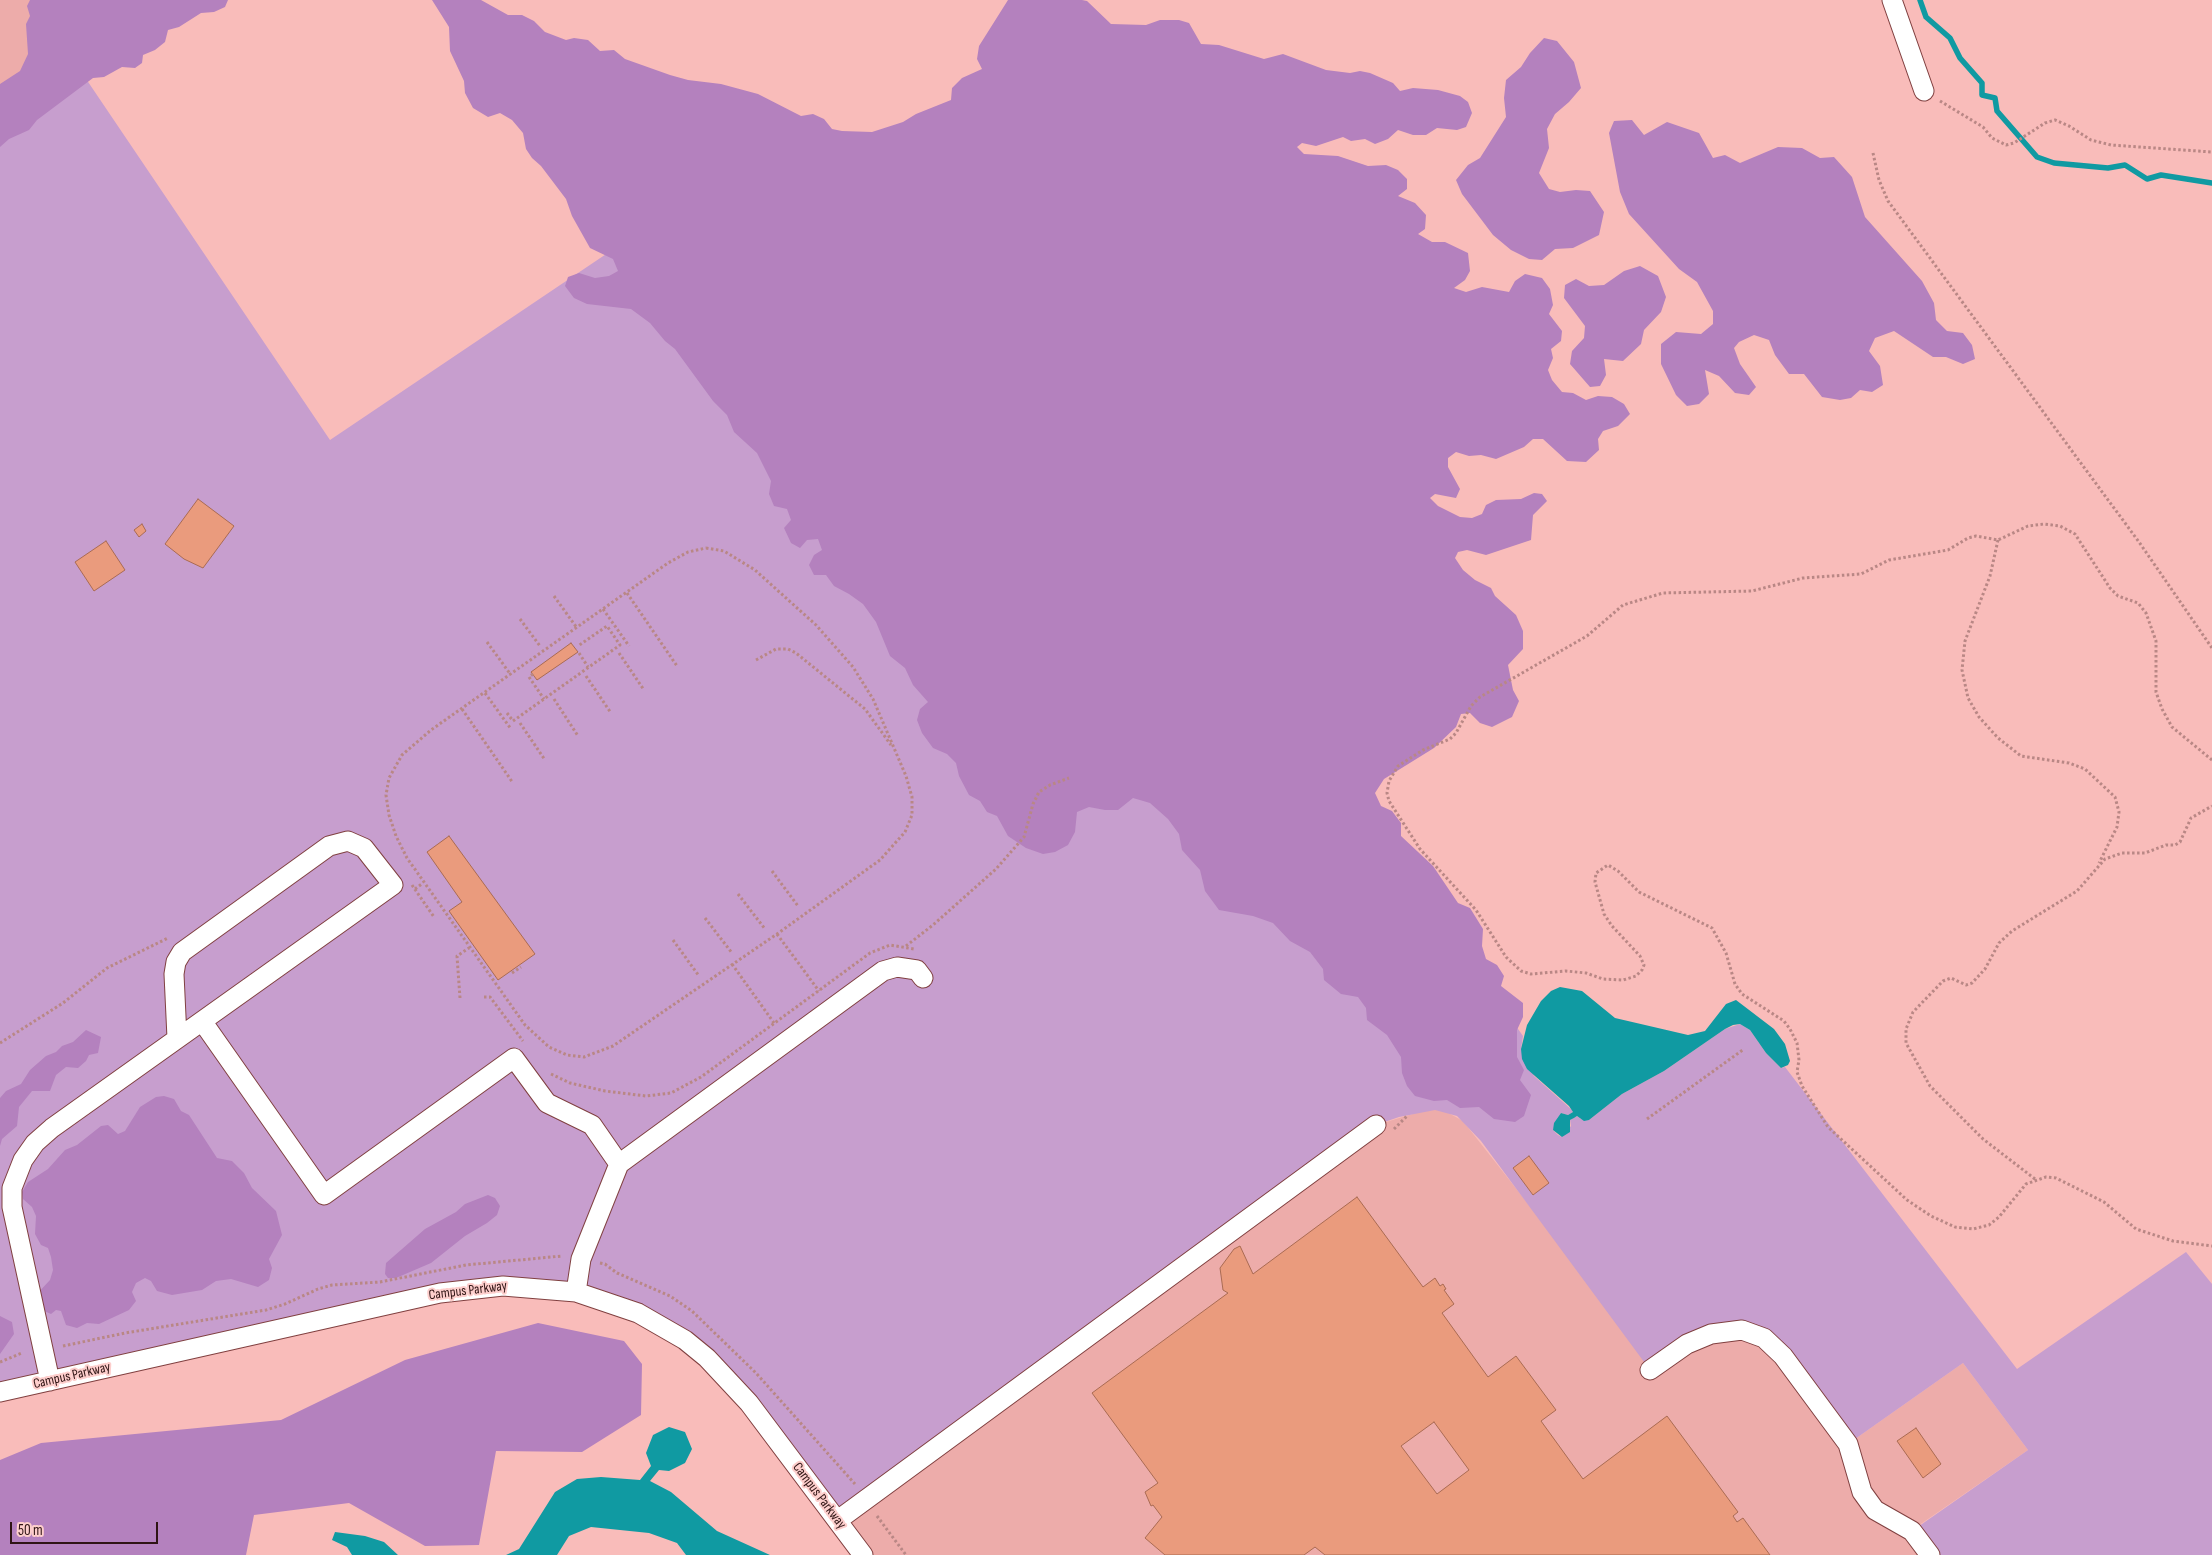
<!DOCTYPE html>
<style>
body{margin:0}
#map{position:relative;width:2212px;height:1555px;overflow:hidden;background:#f9bcba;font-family:"Sofia Sans Condensed",sans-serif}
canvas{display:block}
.scale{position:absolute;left:10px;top:1522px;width:148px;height:22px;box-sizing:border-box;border:2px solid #2f1414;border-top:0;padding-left:6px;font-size:15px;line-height:18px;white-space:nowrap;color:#2f1414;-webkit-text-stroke:4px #fdcecc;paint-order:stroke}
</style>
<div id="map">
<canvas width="2212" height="1555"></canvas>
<div class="scale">50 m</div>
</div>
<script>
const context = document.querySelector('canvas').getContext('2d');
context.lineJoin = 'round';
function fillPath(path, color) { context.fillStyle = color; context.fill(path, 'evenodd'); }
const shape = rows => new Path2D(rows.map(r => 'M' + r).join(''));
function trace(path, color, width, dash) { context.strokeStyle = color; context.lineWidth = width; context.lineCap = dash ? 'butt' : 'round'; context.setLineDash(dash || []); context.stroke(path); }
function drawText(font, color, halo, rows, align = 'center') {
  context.font = font + ' "Sofia Sans Condensed",sans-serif'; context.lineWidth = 4; context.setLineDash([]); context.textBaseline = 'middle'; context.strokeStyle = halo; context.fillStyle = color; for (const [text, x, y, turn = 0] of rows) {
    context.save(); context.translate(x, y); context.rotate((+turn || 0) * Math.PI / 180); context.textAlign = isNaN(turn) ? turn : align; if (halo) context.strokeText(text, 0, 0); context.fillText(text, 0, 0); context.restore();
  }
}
fillPath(shape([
 [0,0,44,0,45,90,0,122],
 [1426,1110,1443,1110,1463,1121,1529,1205,1678,1350,1757,1334,1848,1444,1963,1363,2028,1450,1912,1530,1930,1555,864,1555,838,1520,1376,1125]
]), '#edacaa');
fillPath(shape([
 [78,67,330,440,627,240,1192,568,1523,1036,1521,1049,1534,1076,1572,1110,1573,1112,1568,1115,1561,1113,1553,1130,1558,1135,1562,1137,1571,1126,1570,1120,1574,1118,1577,1116,1581,1119,1589,1120,1622,1094,1664,1071,1725,1029,1740,1024,1750,1030,1766,1053,1781,1068,1785,1067,2017,1369,2186,1252,2212,1284,2212,1555,1930,1555,1912,1531,2028,1450,1963,1363,1848,1444,1783,1356,1742,1330,1650,1370,1481,1141,1457,1116,1435,1110,1399,1117,1376,1125,838,1520,749,1403,638,1313,503,1286,0,1392,0,122]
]), '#c79ece');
fillPath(shape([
 [30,0,228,0,225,7,214,12,201,13,179,27,168,30,165,42,155,50,143,55,142,63,135,68,122,67,104,77,93,78,37,120,29,130,9,139,0,147,0,84,20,71,28,54,26,24,30,16,27,6],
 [432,0,481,0,508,15,522,15,534,21,545,32,566,40,574,38,588,40,600,51,614,50,625,59,670,75,688,80,721,84,758,94,801,116,813,114,824,119,832,129,842,131,872,132,903,122,916,114,951,100,952,88,962,78,982,69,977,59,979,46,1008,0,1082,0,1087,1,1111,24,1146,25,1160,20,1179,20,1189,23,1201,44,1219,45,1264,59,1283,54,1326,70,1350,73,1360,71,1370,73,1393,83,1400,91,1413,88,1438,90,1460,96,1468,102,1472,113,1466,127,1457,130,1437,128,1426,135,1413,135,1398,130,1388,139,1375,144,1365,139,1351,141,1343,137,1316,146,1302,143,1297,147,1304,154,1338,156,1368,166,1386,165,1398,170,1407,179,1407,189,1398,196,1415,203,1426,215,1425,229,1418,234,1432,242,1445,242,1468,253,1470,271,1465,280,1454,288,1466,292,1482,287,1509,292,1515,281,1525,274,1542,278,1550,289,1553,305,1549,314,1562,331,1561,341,1551,349,1553,358,1548,370,1552,380,1562,392,1573,393,1586,400,1598,396,1612,397,1624,404,1630,414,1618,426,1603,431,1598,439,1599,450,1586,462,1567,461,1543,439,1533,439,1524,447,1496,459,1481,455,1469,456,1456,452,1448,458,1448,467,1460,489,1456,498,1435,494,1430,498,1438,506,1460,517,1472,518,1482,514,1486,505,1496,500,1521,499,1534,493,1542,494,1547,501,1533,515,1531,540,1486,555,1467,550,1458,552,1455,558,1463,570,1475,580,1491,588,1495,596,1516,615,1523,631,1523,649,1508,665,1513,690,1519,701,1512,717,1492,727,1480,723,1470,713,1461,714,1456,727,1434,748,1384,779,1375,793,1381,806,1392,811,1401,823,1401,836,1433,866,1458,903,1470,908,1483,929,1482,946,1486,959,1497,965,1504,976,1501,986,1523,1003,1523,1017,1517,1030,1517,1057,1524,1070,1520,1080,1531,1095,1524,1116,1515,1122,1494,1119,1479,1107,1460,1108,1447,1100,1434,1101,1415,1096,1407,1086,1402,1073,1401,1057,1387,1035,1367,1020,1366,1008,1358,997,1341,994,1324,980,1323,969,1310,952,1290,941,1273,923,1253,916,1219,910,1205,891,1200,870,1182,850,1179,834,1168,819,1150,803,1133,798,1118,810,1105,810,1089,807,1077,812,1075,832,1068,845,1055,852,1043,854,1026,848,1008,836,997,816,987,812,980,801,969,795,959,776,956,763,947,754,933,748,922,733,917,720,920,709,928,702,913,685,905,668,890,656,876,622,863,604,849,594,834,586,826,575,814,575,809,565,814,555,822,550,818,539,807,540,800,548,791,543,784,528,791,520,787,509,774,506,769,494,771,481,757,453,734,432,727,415,713,401,675,349,665,341,650,323,631,309,587,304,574,298,565,286,568,277,579,273,595,278,609,276,618,271,613,259,590,248,572,216,566,199,541,166,532,158,526,149,523,133,512,120,500,113,488,117,473,108,465,93,464,81,450,51,449,27],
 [1544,38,1557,41,1574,62,1581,88,1569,102,1555,114,1547,129,1549,148,1539,173,1549,189,1560,192,1576,190,1590,191,1604,212,1599,235,1573,248,1555,249,1542,260,1529,259,1511,250,1493,235,1462,194,1456,180,1468,165,1480,158,1506,117,1504,98,1506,80,1521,67,1530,53],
 [1632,120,1644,135,1667,122,1699,133,1713,158,1725,155,1740,163,1778,147,1802,148,1820,158,1834,157,1852,177,1865,217,1922,281,1934,303,1936,320,1947,331,1963,333,1972,345,1975,359,1963,364,1946,357,1933,357,1894,331,1875,338,1869,351,1880,366,1883,385,1872,392,1860,390,1851,398,1840,400,1822,397,1804,374,1789,374,1775,355,1769,340,1754,335,1739,342,1734,348,1740,364,1756,387,1749,395,1735,393,1719,376,1705,370,1709,394,1699,404,1687,406,1676,395,1661,364,1661,344,1676,332,1701,334,1713,324,1713,311,1697,282,1679,269,1629,214,1620,192,1609,133,1614,121],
 [1640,266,1658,276,1666,297,1661,312,1644,330,1641,344,1623,361,1604,359,1606,375,1600,386,1590,387,1570,364,1572,351,1584,338,1585,326,1564,298,1565,285,1576,279,1589,286,1604,285,1624,271],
 [86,1030,101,1037,98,1053,89,1055,86,1061,78,1068,66,1067,56,1075,50,1091,32,1091,19,1107,17,1126,2,1139,0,1146,0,1098,6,1091,21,1084,30,1070,46,1056,56,1052,62,1046,73,1042],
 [164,1096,174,1099,181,1111,189,1115,217,1158,232,1161,244,1173,252,1188,276,1211,282,1235,269,1259,272,1268,269,1280,258,1287,231,1279,216,1281,202,1290,172,1295,157,1291,151,1281,145,1278,136,1283,132,1292,136,1301,129,1310,99,1324,87,1323,77,1328,66,1325,61,1311,56,1310,51,1314,42,1310,36,1295,50,1280,53,1270,51,1257,48,1248,41,1245,35,1234,36,1216,32,1207,23,1199,22,1192,28,1182,48,1169,65,1150,77,1145,101,1126,108,1125,118,1134,125,1131,140,1107,156,1097],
 [488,1195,495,1198,500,1206,497,1215,487,1223,465,1236,431,1263,396,1278,388,1278,385,1274,386,1263,425,1229,456,1212,465,1204],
 [0,1316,12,1322,14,1334,0,1354],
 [538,1323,624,1341,642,1364,641,1415,582,1452,496,1451,479,1545,425,1546,349,1503,254,1515,246,1555,0,1555,0,1460,41,1443,281,1420,405,1360]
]), '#b481be');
fillPath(shape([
 [1560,987,1582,991,1615,1018,1688,1035,1705,1031,1726,1004,1736,1000,1774,1029,1785,1044,1790,1061,1788,1065,1781,1068,1766,1053,1750,1030,1740,1024,1733,1025,1725,1029,1664,1071,1622,1094,1589,1120,1584,1121,1577,1116,1574,1118,1570,1120,1570,1132,1562,1137,1553,1130,1554,1123,1561,1113,1568,1115,1573,1112,1569,1106,1527,1069,1522,1059,1521,1049,1527,1025,1541,1001,1551,991],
 [669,1427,685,1432,692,1449,685,1463,669,1471,659,1470,650,1481,671,1492,717,1531,770,1555,686,1555,677,1543,649,1533,591,1527,569,1536,557,1555,506,1555,519,1549,555,1492,577,1479,601,1477,640,1480,651,1466,646,1453,653,1435],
 [335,1532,365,1536,384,1542,398,1555,352,1555,347,1547,332,1540]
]), '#109aa2');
trace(shape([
 [1920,0,1926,17,1950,38,1960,58,1982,83,1982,95,1995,98,1997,111,2037,157,2054,163,2108,168,2125,165,2147,179,2161,175,2212,183]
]), '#109aa2', 5.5);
const building = shape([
 [198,499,234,526,203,568,184,559,165,544,198,499],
 [142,524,146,531,139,537,134,530,142,524],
 [106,541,125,570,94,591,75,562,106,541],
 [571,643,578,652,537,680,531,672,571,643],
 [449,836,535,954,498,980,449,911,462,902,427,852,449,836],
 [1529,1156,1549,1183,1533,1195,1513,1168,1529,1156],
 [1357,1197,1423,1287,1435,1278,1440,1286,1443,1284,1446,1289,1444,1290,1454,1304,1442,1313,1488,1377,1516,1356,1556,1410,1541,1421,1583,1479,1667,1416,1738,1512,1733,1516,1737,1522,1743,1518,1770,1555,1325,1555,1315,1547,1304,1555,1165,1555,1145,1538,1162,1517,1153,1505,1151,1506,1145,1492,1158,1483,1092,1393,1228,1293,1223,1290,1220,1268,1234,1249,1240,1246,1253,1274,1357,1197],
 [1434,1422,1469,1470,1437,1494,1401,1446,1434,1422],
 [1916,1428,1941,1464,1923,1478,1897,1441,1916,1428]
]);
fillPath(building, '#ea9b7d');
trace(building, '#aa6b53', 1);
const minor = shape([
 [1892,0,1924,91],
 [202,1021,324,1195,514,1058,547,1103,592,1125,619,1164,883,971,897,967,917,970,923,978],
 [576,1292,581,1259,619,1164],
 [1650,1370,1687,1344,1711,1334,1742,1330,1764,1338,1783,1356,1848,1444,1862,1492,1875,1510,1912,1531,1930,1555],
 [50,1381,12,1207,12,1188,23,1160,35,1143,52,1128,393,885,364,848,348,841,329,846,182,952,176,962,174,974,177,1038],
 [0,1392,440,1293,503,1286,576,1292,638,1313,685,1340,707,1358,749,1403,863,1555],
 [838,1520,1376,1125]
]);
trace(minor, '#804040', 21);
trace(shape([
 [1940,101,1983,127,1992,138,2006,145,2014,143,2045,123,2055,120,2069,126,2091,140,2111,145,2212,152],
 [1873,153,1879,180,1888,201,2139,542,2212,648],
 [1998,540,1990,576,1965,641,1962,670,1968,698,1979,717,1998,738,2021,756,2069,763,2085,769,2115,797,2119,812,2117,827,2099,863],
 [706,548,724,551,755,570,816,625,853,667,873,699,906,776,912,797,912,815,905,832,880,860,777,934,613,1046,584,1057,567,1055,549,1047,525,1025,407,858,396,836,389,815,386,795,389,778,402,755,431,730,668,563,688,552,706,548],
 [627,593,677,666],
 [554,596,577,628],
 [603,609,629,646],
 [520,619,540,646],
 [487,642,511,675],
 [579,653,588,667],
 [619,653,644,690],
 [756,660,776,649,788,649,796,653,865,709,891,745],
 [533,674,529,677,544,699],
 [586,676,611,713],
 [485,693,511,729],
 [554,699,578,736],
 [462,709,513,783],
 [507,713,513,721,620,645,607,626,578,646],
 [520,723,545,760],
 [2212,760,2172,727,2162,709,2156,692,2156,641,2146,613,2138,603,2118,596,2110,588,2075,534,2060,526,2044,524,2028,526,1998,540,1976,536,1968,538,1948,550,1889,560,1861,574,1803,578,1752,591,1663,593,1623,605,1587,636,1480,697,1471,706,1456,733,1450,739,1423,750,1398,766,1389,781,1387,793,1389,801,1420,849,1476,910,1506,957,1521,971,1531,974,1566,971,1586,973,1603,979,1623,980,1636,976,1642,970,1644,965,1640,956,1612,926,1604,914,1595,882,1596,873,1608,865,1618,871,1639,892,1712,928,1726,953,1735,984,1742,994,1784,1021,1790,1029,1797,1043,1799,1060,1797,1072,1802,1086,1828,1127,1907,1200,1931,1216,1955,1227,1973,1229,1989,1225,1999,1217,2026,1184,2046,1177,2056,1178,2104,1202,2136,1229,2173,1241,2212,1246],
 [772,871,798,906],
 [412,885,434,917],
 [415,889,423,883],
 [738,894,765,929],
 [705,918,732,953],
 [777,934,819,991],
 [673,940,699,976],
 [906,946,933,925,996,869,1024,837,1033,804,1039,792,1050,785,1069,778],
 [732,964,774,1023],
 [512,973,521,967],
 [484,997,490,997,523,1041],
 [460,998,457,956,469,948],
 [0,1043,63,1003,107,968,168,938],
 [551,1074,570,1083,605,1091,646,1096,671,1093,701,1077,870,953,890,945,914,949],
 [1647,1119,1744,1049],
 [1394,1129,1408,1115],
 [2035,1179,1983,1139,1930,1086,1906,1043,1906,1029,1913,1012,1943,981,1951,978,1966,985,1972,983,1985,969,1999,943,2012,931,2077,891,2105,859,2122,853,2145,853,2166,845,2175,845,2180,842,2191,818,2212,806],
 [600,1263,605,1264,617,1273,670,1296,692,1311,756,1373,855,1484],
 [63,1346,125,1333,266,1310,285,1304,318,1289,332,1285,380,1282,466,1265,562,1256],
 [0,1362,22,1353],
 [877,1516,906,1555]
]), '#b98785', 3, [2.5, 2.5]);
trace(minor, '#fff', 19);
drawText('14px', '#2f1414', '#fdcecc', [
 ["Campus Parkway",468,1291,-7],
 ["Campus Parkway",72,1376,-13],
 ["Campus Parkway",819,1496,53]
]);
</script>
